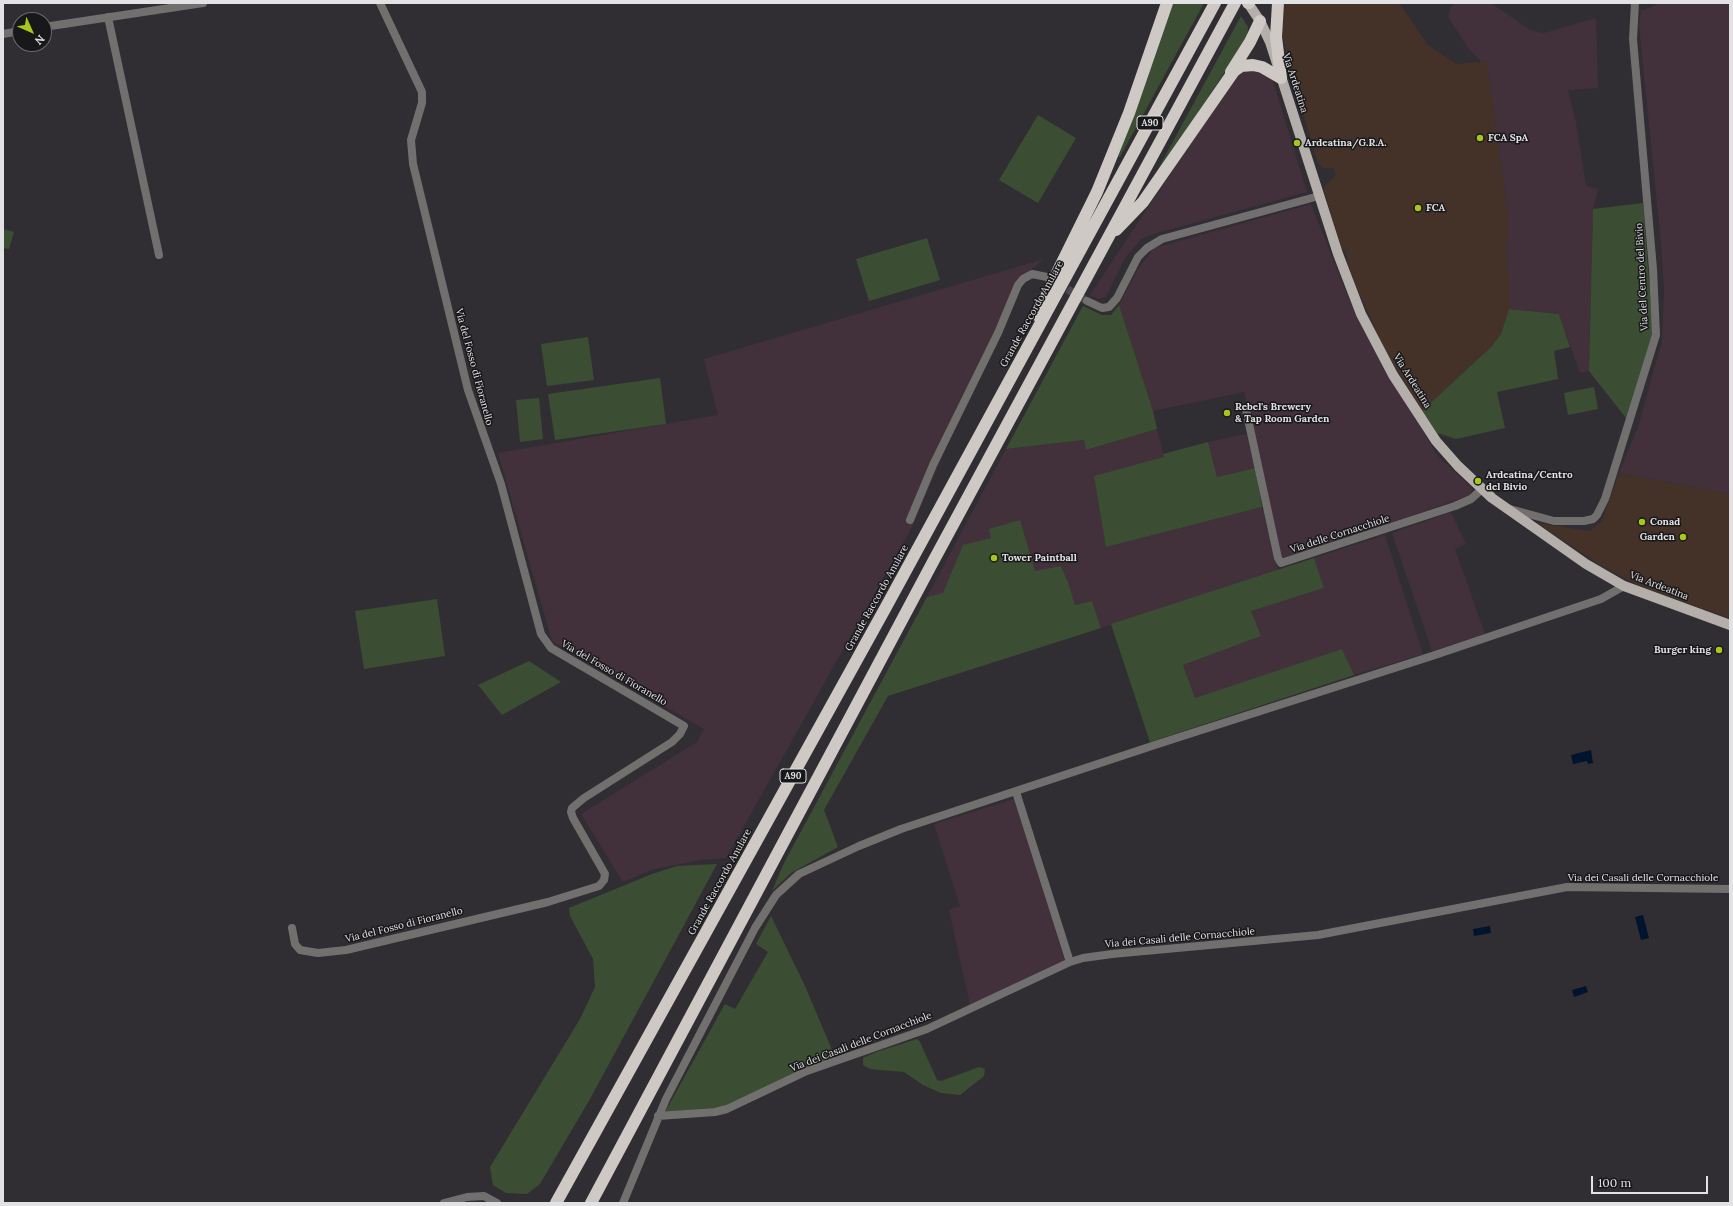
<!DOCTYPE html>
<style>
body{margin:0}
#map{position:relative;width:1733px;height:1206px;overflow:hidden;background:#302e33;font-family:Lora,serif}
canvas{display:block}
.frame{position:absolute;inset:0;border:4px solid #e2e1e4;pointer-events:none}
.north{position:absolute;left:12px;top:12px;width:40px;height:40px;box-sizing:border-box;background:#181719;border:1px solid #69686a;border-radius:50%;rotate:135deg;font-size:11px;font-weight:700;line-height:16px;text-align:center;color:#e2e1e4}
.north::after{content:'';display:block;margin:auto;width:14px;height:18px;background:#a8c71c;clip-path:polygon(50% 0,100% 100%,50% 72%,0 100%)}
.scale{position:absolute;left:1591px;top:1176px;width:117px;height:18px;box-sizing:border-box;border:2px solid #e2e1e4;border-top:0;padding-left:5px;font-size:12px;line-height:14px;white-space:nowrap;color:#e2e1e4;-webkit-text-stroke:3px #181719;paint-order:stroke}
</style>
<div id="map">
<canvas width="1733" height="1206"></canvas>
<div class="frame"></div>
<div class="north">N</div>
<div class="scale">100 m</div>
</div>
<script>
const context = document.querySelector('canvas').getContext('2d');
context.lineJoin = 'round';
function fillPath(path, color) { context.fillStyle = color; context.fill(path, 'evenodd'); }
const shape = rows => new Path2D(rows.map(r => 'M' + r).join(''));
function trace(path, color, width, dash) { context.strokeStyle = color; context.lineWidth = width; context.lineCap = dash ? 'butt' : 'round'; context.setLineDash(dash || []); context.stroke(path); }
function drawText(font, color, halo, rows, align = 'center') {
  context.font = font + ' Lora,serif'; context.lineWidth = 3; context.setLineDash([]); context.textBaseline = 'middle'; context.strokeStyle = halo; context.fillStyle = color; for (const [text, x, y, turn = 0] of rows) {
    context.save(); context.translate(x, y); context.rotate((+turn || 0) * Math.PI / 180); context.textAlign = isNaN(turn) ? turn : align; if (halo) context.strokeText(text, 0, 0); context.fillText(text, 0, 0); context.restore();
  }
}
fillPath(shape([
 [1284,3,1399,3,1428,45,1456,64,1487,61,1509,223,1506,252,1509,279,1509,309,1501,334,1491,347,1422,411,1383,346,1356,286,1347,261,1348,259,1345,250,1342,249,1324,191,1325,186,1336,175,1333,168,1323,168,1318,163,1300,104,1281,29],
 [1619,473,1730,494,1729,618,1640,586,1600,565,1537,523,1590,531,1602,521]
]), '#443229');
fillPath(shape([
 [1454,3,1491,3,1530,30,1544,33,1596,18,1598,88,1568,90,1576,123,1586,186,1598,189,1593,209,1589,371,1580,373,1559,314,1509,309,1509,279,1506,252,1509,223,1487,61,1481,61,1469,49,1448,17,1450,8],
 [1660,3,1730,3,1730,494,1619,473,1638,427,1662,341,1664,290,1661,243,1639,25,1641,11],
 [1247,70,1256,71,1272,78,1307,192,1157,233,1141,239,1124,260,1106,297,1098,299,1090,295,1231,82,1240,73],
 [1311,204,1349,299,1419,425,1437,455,1473,489,1468,496,1288,558,1282,557,1281,554,1244,392,1153,411,1119,305,1138,269,1154,248],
 [1044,259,1019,279,912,527,726,858,701,860,654,869,623,882,581,814,697,742,704,729,552,641,498,453,718,415,704,359],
 [1157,429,1164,457,1106,547,1262,507,1278,570,1101,628,1092,601,1075,605,1068,582,1061,566,927,597,1006,449,1085,440,1087,450],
 [1246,434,1255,468,1217,477,1208,442],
 [1451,512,1466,544,1455,549,1485,634,1432,651,1392,533],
 [1385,535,1423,654,1354,675,1342,649,1195,698,1183,665,1261,636,1250,611,1324,588,1314,558],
 [1014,799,1065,961,970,1005,949,910,960,906,934,824]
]), '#42313b');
fillPath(shape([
 [1173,3,1204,3,1120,157,1117,156],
 [1241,16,1248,27,1247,39,1151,182],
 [1038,115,1076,138,1038,203,999,180],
 [1643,203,1653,332,1626,418,1589,371,1593,209],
 [3,229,14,232,9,249,3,248],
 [927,238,940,280,869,301,856,259],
 [1119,305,1153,411,1157,429,1086,450,1084,440,1006,449,1083,306,1102,315,1111,315],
 [1509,309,1559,314,1570,347,1554,351,1558,379,1497,392,1505,428,1456,439,1437,433,1422,411,1491,347,1501,334],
 [588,337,594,380,547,386,541,344],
 [660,378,666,424,555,440,548,394],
 [1594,387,1598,409,1568,415,1564,393],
 [539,398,543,439,520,442,516,400],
 [1208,442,1217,477,1255,468,1262,507,1106,547,1094,476,1164,457,1163,454],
 [1020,520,1035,571,1061,566,1068,582,1075,605,1092,601,1101,628,888,696,824,810,838,847,791,873,772,891,784,863,927,597,943,593,963,545,991,538,989,529],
 [1314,558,1324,588,1251,611,1261,636,1183,665,1195,698,1342,649,1354,675,1150,742,1111,624],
 [437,599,445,656,364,669,355,611],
 [529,661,561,682,502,715,478,685],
 [717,864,590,1099,540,1184,527,1194,506,1193,493,1185,490,1167,580,1019,595,987,593,959,570,916,569,908,652,874,677,866],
 [771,916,805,986,835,1057,724,1107,665,1112,725,1004,735,1009,768,952,756,944],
 [917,1039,920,1042,937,1080,941,1081,979,1067,985,1069,984,1076,960,1095,941,1093,923,1085,904,1072,870,1069,863,1065,863,1058,876,1052]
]), '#3b4e34');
fillPath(shape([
 [1591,750,1593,763,1588,764,1587,761,1573,764,1571,755],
 [1643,915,1649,938,1641,940,1635,917],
 [1490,926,1491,933,1474,936,1473,929],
 [1586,986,1588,992,1574,997,1572,990]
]), '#00142e');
trace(shape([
 [1057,283,1087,301]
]), '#4b494e', 8, [8, 4]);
trace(shape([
 [108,17,159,255],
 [44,27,203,3],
 [3,34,20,31],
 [1087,301,1102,308,1109,307,1117,298,1138,257,1147,248,1162,239,1319,196],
 [1246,410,1278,558,1281,563,1455,506,1471,499,1482,489],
 [1510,509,1554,521,1584,521,1593,519,1597,515,1605,499,1656,335,1653,269,1633,39,1635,3],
 [910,520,933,465,998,333,1018,285,1023,279,1032,274,1047,277],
 [1016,792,1070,962],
 [292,928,295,944,300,950,318,953,346,950,548,902,599,886,604,880,605,874,573,818,571,812,572,808,584,798,672,742,680,734,684,726,551,648,541,634,501,484,468,390,413,164,411,140,422,103,422,92,380,3],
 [658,1116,715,1112,727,1109,807,1071,927,1029,1070,962,1083,958,1112,954,1318,935,1567,887,1730,889],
 [444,1203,467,1197,484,1196,497,1203],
 [623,1203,666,1099,755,928,776,895,799,874,859,846,901,829,1161,743,1432,656,1601,599,1624,586]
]), '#72706e', 8);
trace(shape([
 [1248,3,1260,21,1270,42,1338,254,1361,314,1393,375,1436,441,1458,466,1492,498,1586,564,1624,586,1730,625]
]), '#b5afac', 10);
trace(shape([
 [1248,3,1249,3],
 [1278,3,1276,37,1281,78],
 [1231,72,1250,42,1260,21],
 [1116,230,1143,202,1234,71,1241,66,1253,65,1262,67,1281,78],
 [1038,316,1051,285,1097,192,1129,113,1167,3],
 [556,1203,886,607,1215,3],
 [591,1203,935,558,1235,3]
]), '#cfc9c5', 12);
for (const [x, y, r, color] of [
 [1480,138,4,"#a8c71c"],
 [1297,143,4,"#a8c71c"],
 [1418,208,4,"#a8c71c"],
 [1227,413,4,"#a8c71c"],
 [1478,481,4,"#a8c71c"],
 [1642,522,4,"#a8c71c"],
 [1683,537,4,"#a8c71c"],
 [994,558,4,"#a8c71c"],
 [1719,650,4,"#a8c71c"]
]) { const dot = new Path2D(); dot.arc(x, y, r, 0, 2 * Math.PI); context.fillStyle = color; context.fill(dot); trace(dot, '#181719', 1.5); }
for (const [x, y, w] of [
 [1150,123,26],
 [793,776,26]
]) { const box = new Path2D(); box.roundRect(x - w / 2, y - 7, w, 14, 3); context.fillStyle = '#181719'; context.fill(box); trace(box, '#e2e1e4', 1); }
drawText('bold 9px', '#e2e1e4', null, [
 ["A90",1150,123],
 ["A90",793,776]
]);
drawText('10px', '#e2e1e4', '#181719', [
 ["Via Ardeatina",1295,83,72],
 ["Via del Centro del Bivio",1642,277,-93],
 ["Grande Raccordo Anulare",1032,314,-61],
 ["Via del Fosso di Fioranello",474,367,75],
 ["Via Ardeatina",1412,381,58],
 ["Via delle Cornacchiole",1340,534,-18],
 ["Via Ardeatina",1659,586,21],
 ["Grande Raccordo Anulare",877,598,-61],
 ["Via del Fosso di Fioranello",614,673,30],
 ["Via dei Casali delle Cornacchiole",1643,878],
 ["Grande Raccordo Anulare",720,882,-61],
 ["Via del Fosso di Fioranello",404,925,-14],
 ["Via dei Casali delle Cornacchiole",1180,938,-5],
 ["Via dei Casali delle Cornacchiole",861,1042,-21]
]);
drawText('bold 10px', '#e2e1e4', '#181719', [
 ["FCA SpA",1488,138],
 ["Ardeatina/G.R.A.",1305,143],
 ["FCA",1426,208],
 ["Rebel's Brewery",1235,407],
 ["& Tap Room Garden",1235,419],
 ["Ardeatina/Centro",1486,475],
 ["del Bivio",1486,487],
 ["Conad",1650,522],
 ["Garden",1675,537,"right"],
 ["Tower Paintball",1002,558],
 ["Burger king",1711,650,"right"]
], 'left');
</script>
